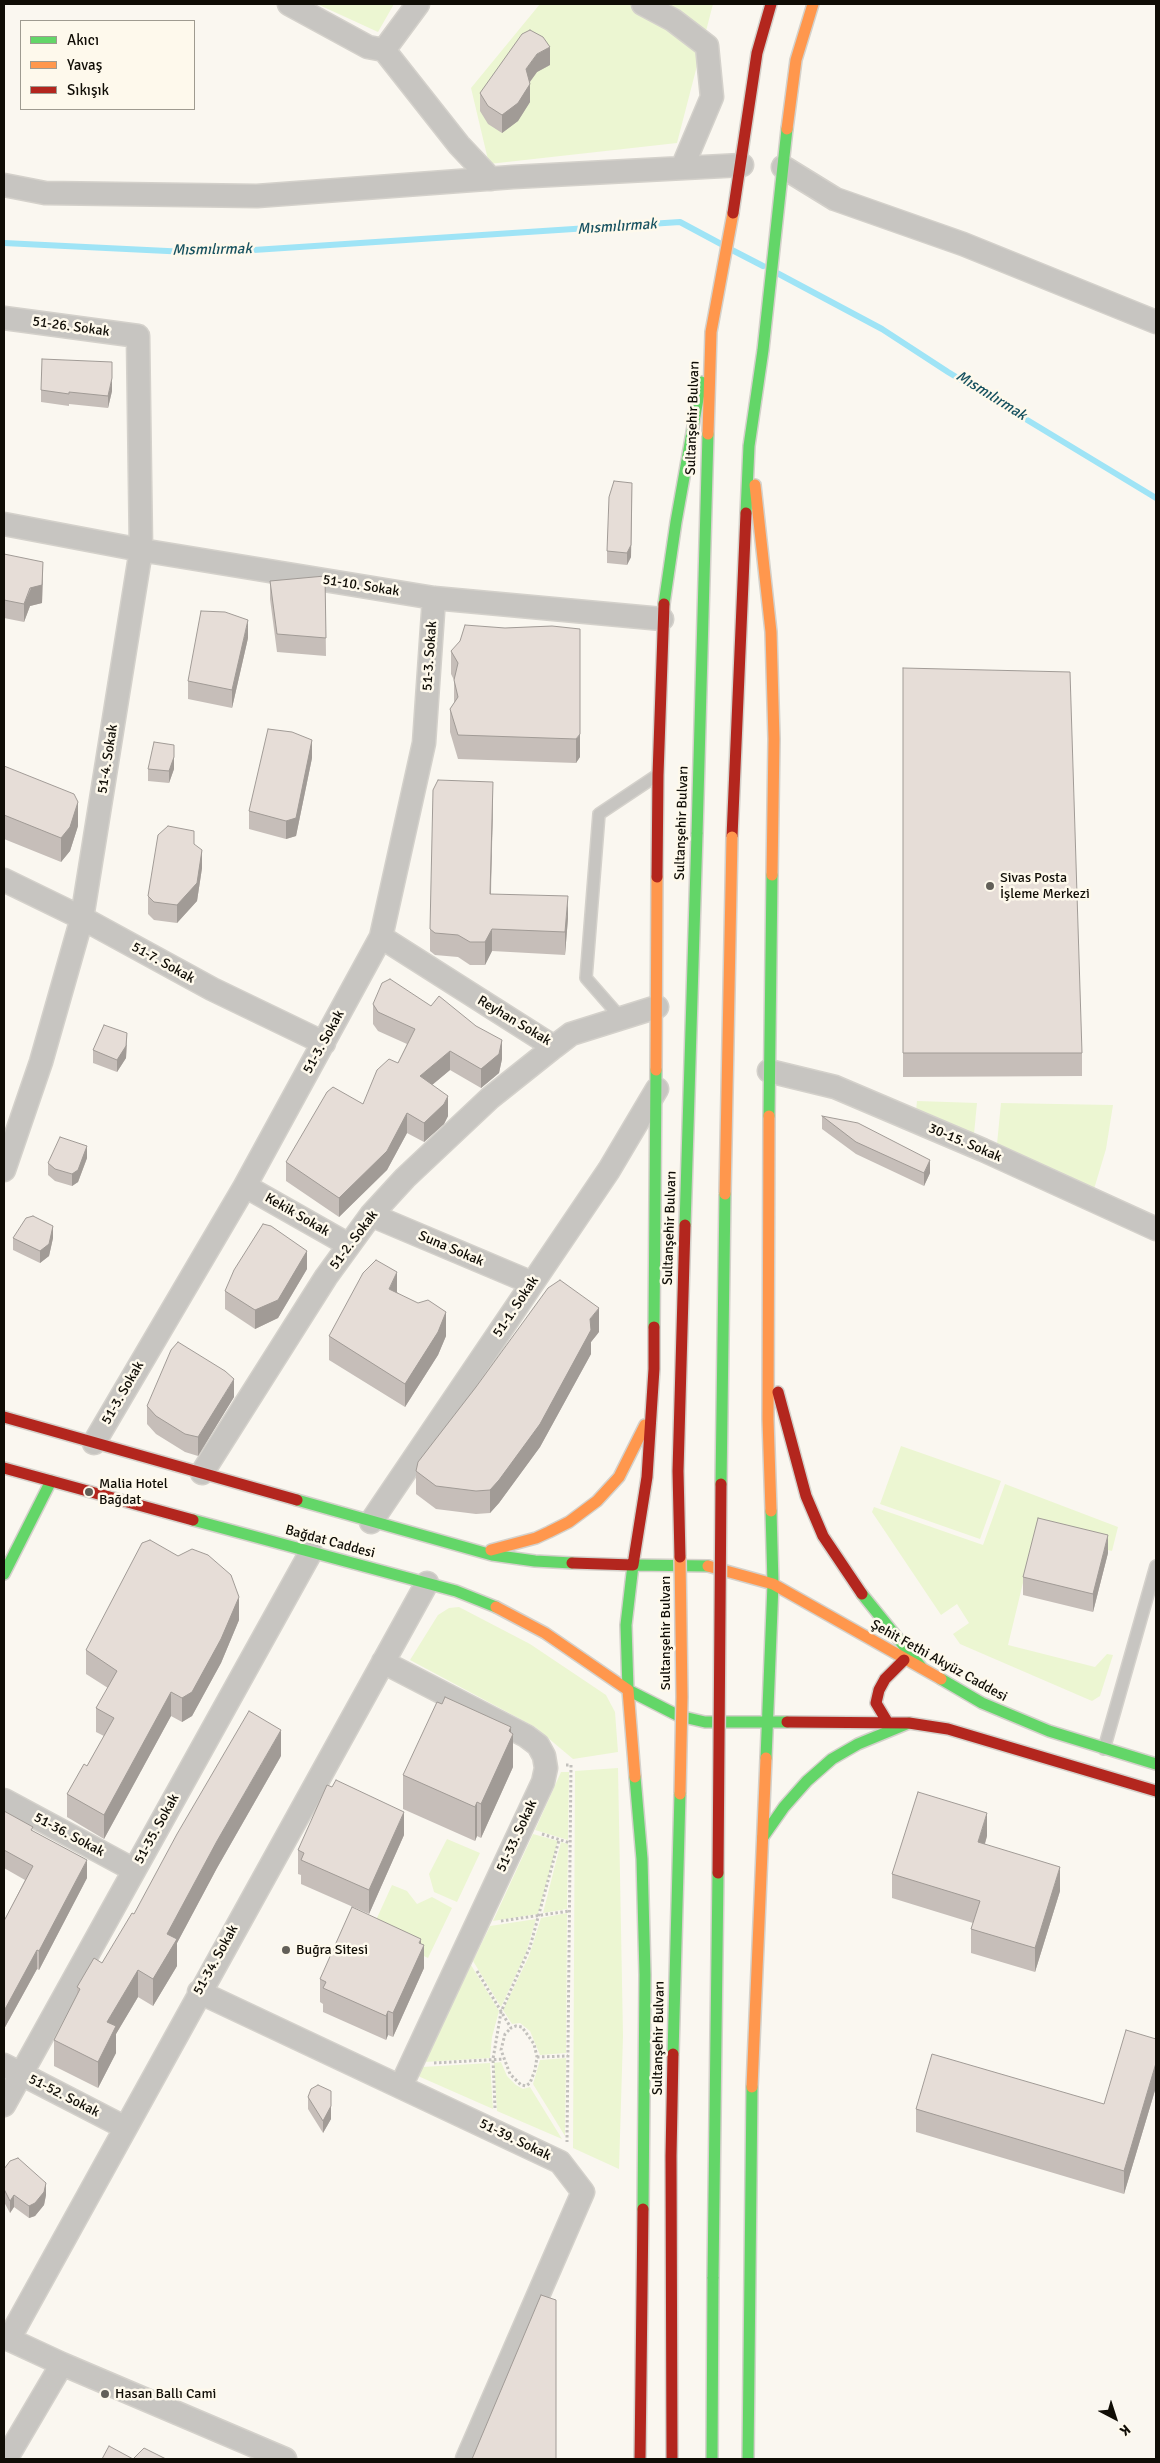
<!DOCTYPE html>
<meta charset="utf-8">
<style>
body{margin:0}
#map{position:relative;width:1160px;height:2463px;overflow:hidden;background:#faf7f0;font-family:Signika,sans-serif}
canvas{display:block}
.frame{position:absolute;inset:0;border:5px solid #100d06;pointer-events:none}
.legend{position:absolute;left:20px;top:20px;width:175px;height:90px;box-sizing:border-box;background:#fef9ec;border:1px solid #9f9b90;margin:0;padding:6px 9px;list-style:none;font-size:15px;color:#100d06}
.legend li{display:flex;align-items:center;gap:10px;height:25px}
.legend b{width:25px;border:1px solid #9f9b90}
.north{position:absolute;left:1090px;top:2393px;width:50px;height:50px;-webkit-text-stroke:4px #fef9ec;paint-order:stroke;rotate:140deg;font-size:14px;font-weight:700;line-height:20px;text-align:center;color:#100d06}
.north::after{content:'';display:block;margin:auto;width:18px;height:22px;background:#100d06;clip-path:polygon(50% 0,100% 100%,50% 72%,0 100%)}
</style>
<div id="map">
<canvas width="1160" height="2463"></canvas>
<div class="frame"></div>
<ul class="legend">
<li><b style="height:6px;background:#63d668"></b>Akıcı</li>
<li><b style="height:6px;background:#ff974d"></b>Yavaş</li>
<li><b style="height:6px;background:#b3261e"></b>Sıkışık</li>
</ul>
<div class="north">K</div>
</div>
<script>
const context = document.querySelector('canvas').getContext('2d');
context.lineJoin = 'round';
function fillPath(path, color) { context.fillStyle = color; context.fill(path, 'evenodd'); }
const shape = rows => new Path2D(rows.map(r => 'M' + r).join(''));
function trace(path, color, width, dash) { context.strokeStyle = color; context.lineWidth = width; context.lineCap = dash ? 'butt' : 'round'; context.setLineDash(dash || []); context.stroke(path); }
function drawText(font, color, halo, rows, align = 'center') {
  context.font = font + ' Signika,sans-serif'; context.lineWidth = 5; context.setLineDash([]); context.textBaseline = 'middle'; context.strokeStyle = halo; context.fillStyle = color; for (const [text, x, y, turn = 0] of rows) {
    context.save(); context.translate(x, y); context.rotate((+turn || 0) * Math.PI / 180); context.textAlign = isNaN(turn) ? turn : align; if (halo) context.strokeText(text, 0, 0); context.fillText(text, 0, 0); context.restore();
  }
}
fillPath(shape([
 [317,4,394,4,378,32],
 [540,4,713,4,677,143,489,164,471,88],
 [917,1101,977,1103,974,1134,916,1111],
 [1001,1103,1113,1105,1106,1149,1094,1189,997,1144],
 [901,1446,1001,1481,980,1539,880,1504],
 [1005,1484,1118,1527,1112,1551,1035,1533,1008,1645,1095,1667,1107,1654,1113,1655,1100,1696,1092,1701,960,1644,953,1634,969,1623,957,1604,941,1615,872,1512,874,1507,983,1545],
 [459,1607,530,1644,606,1695,615,1712,618,1752,573,1759,535,1727,410,1660,438,1615,449,1608],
 [618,1768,623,2036,619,2169,573,2148,575,1771],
 [561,1772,569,1772,568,1840,535,1830],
 [533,1834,558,1841,538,1914,493,1921],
 [447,1839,480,1853,457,1902,434,1892,429,1874],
 [561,1842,568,1844,567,1909,543,1913],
 [392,1885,407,1891,417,1904,432,1897,452,1908,428,1958,371,1931],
 [567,1913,566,2053,540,2055,530,2031,520,2023,512,2024,503,2010,529,1956,541,1918],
 [536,1919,526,1953,501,2007,473,1961,490,1926],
 [471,1965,499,2011,492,2037,490,2058,424,2062],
 [566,2058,565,2136,533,2084,540,2060],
 [501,2062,507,2076,516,2085,523,2089,530,2087,562,2139,497,2111,494,2063],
 [490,2063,493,2109,418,2076,422,2067]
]), '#ecf6d2');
trace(shape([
 [4,243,208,253,680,222,721,244],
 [732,250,763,266],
 [777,273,882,329,948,372,1156,498]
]), '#9fe4f6', 6);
const lane = shape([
 [621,1018,586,978,599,814,656,776],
 [1104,1749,1156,1566]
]);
const street = shape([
 [289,4,368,47,384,50,459,145,491,179],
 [643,4,673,20,707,46,712,97,682,168],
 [384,50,418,4],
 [783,167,835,199,963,244,1156,322],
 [4,185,45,193,257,196,513,177,742,165],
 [4,318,138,336,141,550,82,918,41,1062,4,1170],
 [4,524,141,550,434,598,662,619],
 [4,880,82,918,212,989,324,1043],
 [381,937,554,1047,571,1034,657,1007],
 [769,1071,835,1087,983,1150,1156,1229],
 [245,1186,349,1245],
 [371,1215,532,1283],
 [94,1443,245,1186,381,937,424,743,434,598],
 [202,1473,326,1277,371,1215,405,1178,490,1098,554,1047],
 [371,1522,609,1170,657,1089],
 [383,1662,526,1736,538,1745,544,1756,546,1768,543,1782,401,2086],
 [4,1800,134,1870],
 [199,1992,560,2162,583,2192,467,2459],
 [4,2065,124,2127],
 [4,2105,311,1552],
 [4,2337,62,2364,285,2459],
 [9,2339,427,1583],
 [6,2459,62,2364]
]);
const fast = shape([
 [746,513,749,446,763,350,787,129],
 [664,604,676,522,701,382],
 [697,834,708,434],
 [769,1116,772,875],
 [654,1327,656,1070],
 [297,1500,492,1555,535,1561,572,1563],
 [193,1520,456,1591,496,1607],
 [708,1566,633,1565,626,1625,628,1690,679,1716,705,1722,787,1722],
 [4,1574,51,1481],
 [862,1594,921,1667],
 [941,1679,982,1703,1049,1731,1156,1764],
 [766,1758,773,1584,771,1511],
 [635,1777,642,1859,645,1975,643,2209],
 [763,1837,784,1807,807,1781,832,1759,858,1744,909,1723],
 [712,2459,713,2277],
 [748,2459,752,2087]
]);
const slow = shape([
 [787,129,796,60,813,4],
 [708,434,711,332,733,213],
 [755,485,771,632,774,739,772,875],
 [656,1070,657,877],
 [769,1116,768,1419,771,1511],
 [491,1550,536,1538,549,1532,569,1522,597,1501,619,1477,645,1425],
 [708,1566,773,1584,941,1679],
 [496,1607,545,1633,628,1690,635,1777],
 [752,2087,766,1758]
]);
const jam = shape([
 [733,213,757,53,771,4],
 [732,837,746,513],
 [657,877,658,775,664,604],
 [778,1392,806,1496,823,1536,862,1594],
 [4,1417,297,1500],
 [4,1468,193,1520],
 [572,1563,633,1565,647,1477,654,1369,654,1327],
 [787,1722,909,1723,948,1729,1156,1791],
 [888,1723,876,1703,879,1690,885,1679,904,1660],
 [640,2459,643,2209]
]);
trace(lane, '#d4d1cb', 14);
trace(street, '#d4d1cb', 25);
trace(fast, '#d4d1cb', 14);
trace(slow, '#d4d1cb', 14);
trace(jam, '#d4d1cb', 14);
trace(shape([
 [566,1765,571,1765,567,2142],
 [542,1834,570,1843],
 [501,1921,569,1911],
 [477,1971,511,2028,516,2026,522,2027,534,2044,537,2057,535,2070,530,2083,526,2086,521,2085,510,2074,501,2050,505,2034,511,2028],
 [537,2057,568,2056],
 [434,2063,504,2059],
 [495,2108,493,2059,501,2012,530,1947,559,1840]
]), '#c2c0bc', 3, [2.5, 2.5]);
trace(lane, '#c7c5c1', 11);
trace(street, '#c7c5c1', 22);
trace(fast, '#63d668', 11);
trace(slow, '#ff974d', 11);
trace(jam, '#b3261e', 11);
const fastBridge = shape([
 [685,1225,697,834],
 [721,1484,725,1194],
 [673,2054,680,1794],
 [713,2277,718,1873]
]);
const slowBridge = shape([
 [725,1194,732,837],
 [680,1557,682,1697,680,1794]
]);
const jamBridge = shape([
 [680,1557,678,1471,685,1225],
 [718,1873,721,1484],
 [672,2459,671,2156,673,2054]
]);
trace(fastBridge, '#d4d1cb', 14, []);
trace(slowBridge, '#d4d1cb', 14, []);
trace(jamBridge, '#d4d1cb', 14, []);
trace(fastBridge, '#63d668', 11);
trace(slowBridge, '#ff974d', 11);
trace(jamBridge, '#b3261e', 11);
fillPath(shape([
 [550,65,537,72,530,82,530,102,518,121,502,133,488,124,480,111,480,93],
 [41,390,112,391,108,408,69,404,69,406,41,402],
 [632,483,631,557,627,565,607,563,607,551],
 [4,554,43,580,42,603,30,606,24,622,4,618],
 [325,576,326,656,277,652,270,599,270,581],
 [552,626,580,757,576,763,458,759,450,732,450,709,454,703,454,680,451,674,451,651,505,628],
 [248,638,232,708,188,699,188,681],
 [903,668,1082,1053,1082,1076,903,1077],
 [312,758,296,836,286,839,249,829,249,811],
 [4,766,78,826,70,851,61,862,4,839],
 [148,769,174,769,169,783,148,781],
 [493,804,491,894,568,918,565,955,492,951,485,965,470,965,458,957,435,955,430,951,430,929],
 [194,844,202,868,197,901,177,923,154,920,148,914,148,896],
 [373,1004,502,1059,499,1073,481,1088,450,1070,432,1085,448,1116,444,1124,424,1142,407,1133,387,1170,339,1217,286,1181,286,1162,363,1104,398,1063,407,1044,378,1031,373,1024],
 [127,1045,126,1058,117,1072,93,1063,93,1050],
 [822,1116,930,1173,924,1186,856,1154,822,1129],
 [87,1158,78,1182,72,1186,55,1181,48,1175,48,1163],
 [13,1238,53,1238,49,1256,40,1263,13,1250],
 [307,1269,278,1318,255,1329,225,1309,225,1291],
 [397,1292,446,1336,438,1355,405,1407,329,1360,329,1336],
 [599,1332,591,1342,591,1354,540,1447,499,1503,490,1513,476,1514,436,1509,416,1494,416,1471],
 [234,1397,198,1456,185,1452,156,1434,147,1424,147,1406],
 [1108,1553,1093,1612,1023,1595,1023,1577],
 [239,1620,221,1663,192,1716,182,1722,171,1716,104,1839,67,1817,67,1794,87,1766,104,1736,96,1732,96,1708,108,1688,86,1674,86,1650],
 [511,1732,513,1767,481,1838,477,1836,475,1841,403,1809,403,1775],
 [281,1756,217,1868,177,1943,177,1966,153,2006,138,1997,116,2034,116,2053,98,2088,54,2066,54,2040,77,1996,77,1987,102,1963,134,1914],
 [332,1787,404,1835,369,1914,301,1884,301,1875,298,1874,298,1850],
 [4,1811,33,1831,87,1878,39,1970,37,1969,4,2029,4,1921,25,1880,4,1868],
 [987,1836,985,1844,1060,1891,1035,1972,971,1953,971,1929,973,1923,892,1898,892,1874],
 [421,1944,424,1968,393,2037,388,2035,386,2040,323,2012,323,2004,320,2002,320,1979],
 [1156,2039,1156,2087,1124,2194,916,2132,916,2109,1104,2104],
 [331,2091,331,2119,323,2133,308,2109,308,2097],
 [4,2169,46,2195,44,2205,35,2216,29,2218,14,2207,10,2213,4,2202,4,2224]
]), '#c6beb9');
fillPath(shape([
 [550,47,550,65,537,72,526,87,526,69,537,54],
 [530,84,530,102,518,121,502,133,502,115],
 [112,378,112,391,108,408,108,396],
 [632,483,631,557,627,565,627,553],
 [43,562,42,603,30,606,24,622,24,604],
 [248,620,248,638,232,708,232,690],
 [580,734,580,757,576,763,576,739],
 [312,740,312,758,296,836,286,839,286,821],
 [174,745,174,769,169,783,169,771],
 [493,782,493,804,490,917,490,894],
 [78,802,78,826,70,851,61,862,61,838],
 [202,850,202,868,197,901,177,923,177,905],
 [568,896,568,918,565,955,565,932],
 [492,929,492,951,485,965,485,942],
 [127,1033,126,1058,117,1072,117,1060],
 [502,1040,502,1059,499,1073,481,1088,481,1069],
 [450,1051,450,1070,420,1095,420,1076],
 [448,1096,448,1116,444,1124,424,1142,424,1123],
 [407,1113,407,1133,387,1170,339,1217,339,1198],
 [87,1146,87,1158,78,1182,72,1186,72,1174],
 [930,1160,930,1173,924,1186,924,1173],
 [53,1226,53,1238,49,1256,40,1263,40,1251],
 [307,1251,307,1269,278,1318,255,1329,255,1310],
 [397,1272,397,1295,389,1289],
 [599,1308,599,1332,591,1342,591,1354,540,1447,499,1503,490,1513,490,1490,590,1319],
 [446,1312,446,1336,438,1355,405,1407,405,1384],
 [234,1379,234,1397,198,1456,198,1437],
 [1108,1535,1108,1553,1093,1612,1093,1594],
 [239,1597,239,1620,221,1663,192,1716,182,1722,182,1698],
 [171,1692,171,1716,104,1839,104,1815],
 [511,1727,511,1739,513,1734,513,1767,481,1838,481,1804],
 [281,1730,281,1756,217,1868,177,1943,177,1966,153,2006,153,1979,167,1934,217,1841],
 [477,1802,477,1836,475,1841,475,1807],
 [404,1812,404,1835,369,1914,369,1890],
 [987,1813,987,1836,978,1866,978,1842],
 [87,1860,87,1878,39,1970,39,1951],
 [1060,1867,1060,1891,1035,1972,1035,1948],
 [421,1939,421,1950,424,1945,424,1968,393,2037,393,2013],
 [37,1950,37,1969,4,2029,4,2011],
 [138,1970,138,1997,116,2034,116,2053,98,2088,98,2062,107,2022],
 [388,2011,388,2035,386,2040,386,2016],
 [1156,2063,1156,2087,1124,2194,1124,2171],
 [331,2106,331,2119,323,2133,323,2121],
 [46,2183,46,2195,44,2205,35,2216,29,2218,29,2206],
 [14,2195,14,2207,10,2213,10,2201]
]), '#a19b96');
const building = shape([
 [530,30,543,37,550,47,537,54,526,69,530,84,518,103,502,115,488,106,480,93,522,34,530,30],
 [42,359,112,362,112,378,108,396,69,392,69,394,41,390,42,359],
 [614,481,632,483,631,545,627,553,607,551,609,497,614,481],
 [4,554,43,562,42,585,30,588,24,604,4,600,4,554],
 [325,576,326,638,277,634,270,581,325,576],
 [201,611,225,612,248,620,232,690,188,681,201,611],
 [465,625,505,628,552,626,580,629,580,734,576,739,458,735,450,709,458,697,454,680,458,663,451,651,460,641,465,625],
 [903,668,1070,672,1082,1053,903,1053,903,668],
 [268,729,292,732,312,740,296,818,286,821,249,811,268,729],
 [154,742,174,745,174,757,169,771,148,769,154,742],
 [4,766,74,794,78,802,70,827,61,838,4,815,4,766],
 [438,780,493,782,490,894,568,896,565,932,492,929,485,942,470,942,458,935,435,933,430,929,433,790,438,780],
 [168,826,194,831,194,844,202,850,197,883,177,905,154,902,148,896,158,835,168,826],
 [390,979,431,1006,439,996,476,1026,502,1040,499,1054,481,1069,450,1051,420,1076,448,1096,444,1104,424,1123,407,1113,387,1151,339,1198,286,1162,327,1092,333,1087,363,1104,377,1070,389,1059,398,1063,415,1029,378,1012,373,1004,382,983,390,979],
 [104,1025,127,1033,126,1046,117,1060,93,1050,104,1025],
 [822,1116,858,1123,930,1160,924,1173,856,1142,822,1116],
 [60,1137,87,1146,78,1170,72,1174,55,1169,48,1163,60,1137],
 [33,1216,53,1226,49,1244,40,1251,13,1238,26,1218,33,1216],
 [263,1224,271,1226,307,1251,278,1300,255,1310,225,1291,234,1270,263,1224],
 [376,1260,397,1272,389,1289,418,1303,428,1300,446,1312,438,1332,405,1384,329,1336,363,1273,376,1260],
 [560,1280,599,1308,590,1319,591,1330,540,1424,499,1480,490,1490,476,1491,436,1486,416,1471,418,1462,476,1387,548,1288,560,1280],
 [178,1342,225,1371,234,1379,198,1437,185,1434,156,1416,147,1406,171,1350,178,1342],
 [1038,1518,1108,1535,1093,1594,1023,1577,1038,1518],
 [150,1540,178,1556,192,1549,208,1555,231,1575,239,1597,221,1639,192,1692,182,1698,171,1692,104,1815,67,1794,84,1764,87,1766,114,1718,96,1708,117,1671,86,1650,142,1543,150,1540],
 [445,1697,511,1727,509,1731,513,1734,481,1804,477,1802,475,1807,403,1775,437,1702,442,1704,445,1697],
 [249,1711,281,1730,217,1841,167,1934,177,1939,153,1979,138,1970,107,2022,116,2026,98,2062,54,2040,80,1989,77,1987,94,1958,102,1963,132,1913,134,1914,177,1834,249,1711],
 [336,1780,404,1812,369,1890,301,1860,304,1853,298,1850,327,1785,332,1787,336,1780],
 [918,1792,987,1813,978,1842,1060,1867,1035,1948,971,1929,980,1901,892,1874,918,1792],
 [4,1811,33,1827,31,1830,87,1860,39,1951,37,1950,4,2011,4,1921,33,1866,4,1850,4,1811],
 [352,1907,421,1939,419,1943,424,1945,393,2013,388,2011,386,2016,323,1988,326,1982,320,1979,352,1907],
 [1126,2030,1156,2039,1156,2063,1124,2171,916,2109,932,2054,1104,2104,1126,2030],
 [318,2085,331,2091,331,2106,323,2121,308,2097,311,2089,318,2085],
 [18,2158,46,2183,44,2192,35,2203,29,2206,14,2195,10,2201,4,2189,4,2169,10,2161,18,2158],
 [541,2295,556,2300,556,2459,472,2459,541,2295],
 [109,2446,133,2459,144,2448,166,2459,102,2459,109,2446]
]);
fillPath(building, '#e6ddd7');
trace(building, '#a19b96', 1);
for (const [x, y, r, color] of [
 [990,886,5,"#625f58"],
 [89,1492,5,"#625f58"],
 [286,1950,5,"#625f58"],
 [105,2394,5,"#625f58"]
]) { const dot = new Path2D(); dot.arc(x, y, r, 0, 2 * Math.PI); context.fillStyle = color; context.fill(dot); trace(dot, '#fef9ec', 2); }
drawText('14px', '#100d06', '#fef9ec', [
 ["51-26. Sokak",71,327,8],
 ["Sultanşehir Bulvarı",693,418,-88],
 ["51-10. Sokak",361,586,9],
 ["51-3. Sokak",430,656,-86],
 ["51-4. Sokak",108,759,-81],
 ["Sultanşehir Bulvarı",682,823,-88],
 ["51-7. Sokak",163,963,29],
 ["Reyhan Sokak",514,1021,31],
 ["51-3. Sokak",324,1042,-61],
 ["30-15. Sokak",965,1143,23],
 ["Kekik Sokak",297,1215,30],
 ["Sultanşehir Bulvarı",670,1228,-88],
 ["51-2. Sokak",354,1240,-53],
 ["Suna Sokak",451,1249,23],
 ["51-1. Sokak",516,1307,-56],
 ["51-3. Sokak",123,1393,-60],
 ["Bağdat Caddesi",330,1542,15],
 ["Sultanşehir Bulvarı",666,1633,-90],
 ["Şehit Fethi Akyüz Caddesi",939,1661,29],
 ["51-35. Sokak",157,1829,-61],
 ["51-36. Sokak",69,1835,28],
 ["51-33. Sokak",517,1836,-65],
 ["51-34. Sokak",216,1960,-61],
 ["Sultanşehir Bulvarı",659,2038,-89],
 ["51-52. Sokak",64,2096,27],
 ["51-39. Sokak",515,2140,26]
]);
drawText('14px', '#100d06', '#fef9ec', [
 ["Sivas Posta",1000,878],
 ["İşleme Merkezi",1000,894],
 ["Malia Hotel",99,1484],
 ["Bağdat",99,1500],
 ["Buğra Sitesi",296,1950],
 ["Hasan Ballı Cami",115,2394]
], 'left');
drawText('italic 15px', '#185260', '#fef9ec', [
 ["Mısmılırmak",617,227,-4],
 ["Mısmılırmak",212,250,-1],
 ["Mısmılırmak",991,396,32]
]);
</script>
